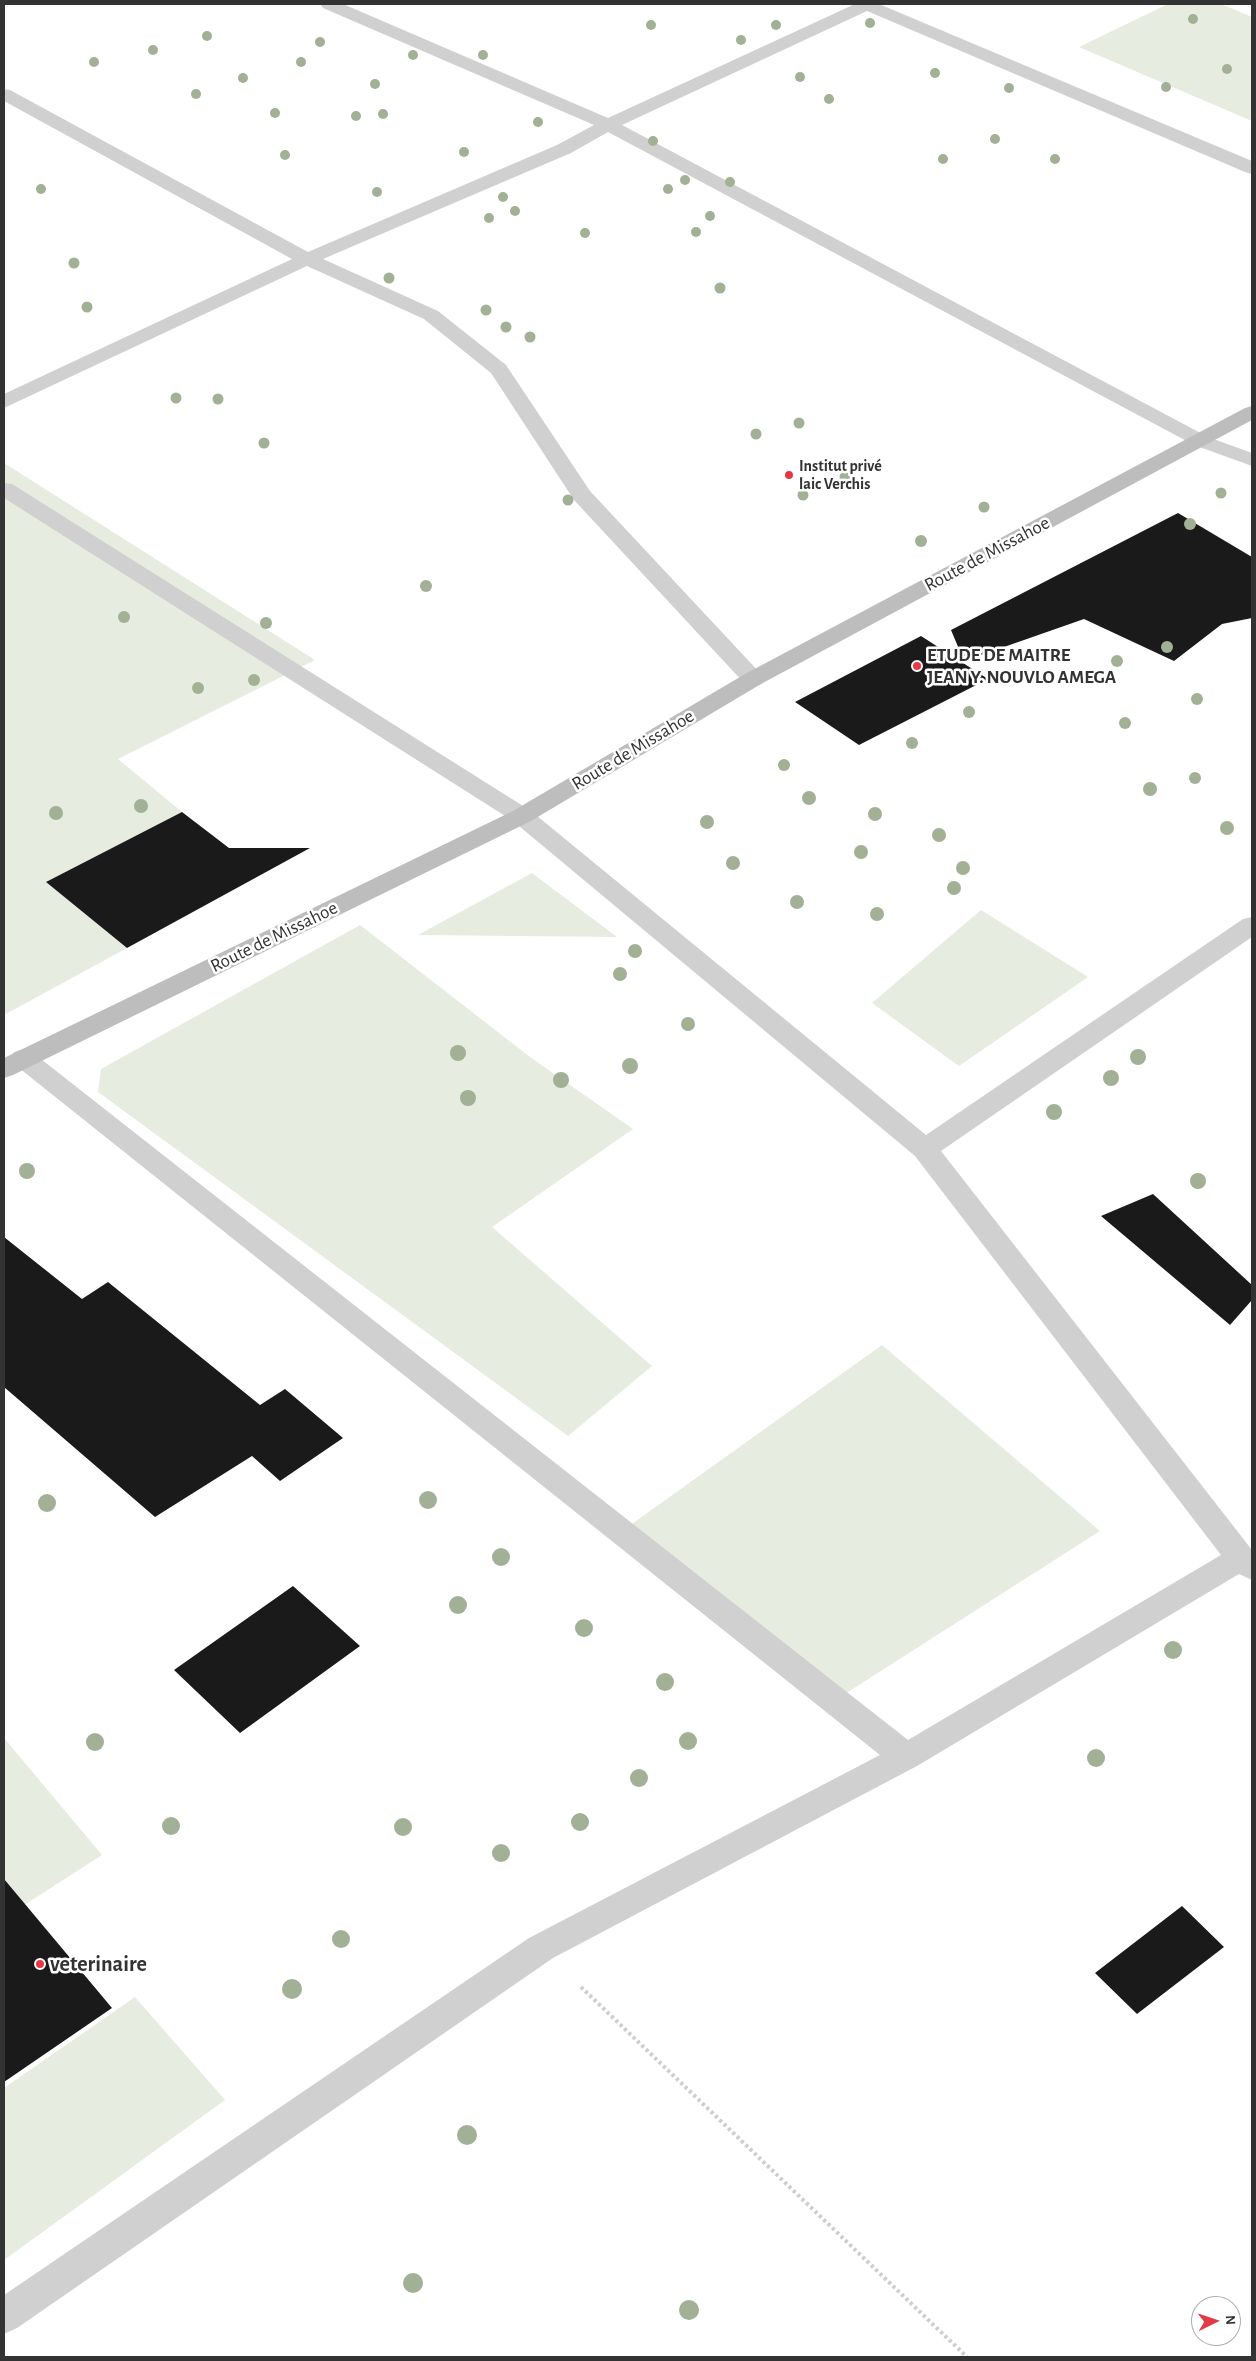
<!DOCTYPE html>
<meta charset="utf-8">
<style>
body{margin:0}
#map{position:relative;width:1256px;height:2361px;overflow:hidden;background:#fff;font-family:"Alegreya Sans",sans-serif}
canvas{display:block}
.frame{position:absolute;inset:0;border:5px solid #333;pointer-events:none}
.north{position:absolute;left:1191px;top:2296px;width:50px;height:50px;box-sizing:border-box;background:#fff;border:1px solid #adadad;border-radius:50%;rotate:86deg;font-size:14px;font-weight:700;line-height:20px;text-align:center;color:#333}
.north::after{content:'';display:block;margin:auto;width:18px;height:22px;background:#e63946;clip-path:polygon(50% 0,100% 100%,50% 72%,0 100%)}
</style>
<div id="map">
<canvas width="1256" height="2361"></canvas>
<div class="frame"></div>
<div class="north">N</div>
</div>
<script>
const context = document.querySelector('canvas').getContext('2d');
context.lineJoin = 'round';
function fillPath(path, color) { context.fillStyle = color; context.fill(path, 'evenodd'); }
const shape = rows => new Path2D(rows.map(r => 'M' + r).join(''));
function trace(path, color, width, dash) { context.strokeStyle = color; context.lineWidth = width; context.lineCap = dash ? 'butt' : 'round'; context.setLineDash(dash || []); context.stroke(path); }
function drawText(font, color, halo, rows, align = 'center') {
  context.font = font + ' "Alegreya Sans",sans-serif'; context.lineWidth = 5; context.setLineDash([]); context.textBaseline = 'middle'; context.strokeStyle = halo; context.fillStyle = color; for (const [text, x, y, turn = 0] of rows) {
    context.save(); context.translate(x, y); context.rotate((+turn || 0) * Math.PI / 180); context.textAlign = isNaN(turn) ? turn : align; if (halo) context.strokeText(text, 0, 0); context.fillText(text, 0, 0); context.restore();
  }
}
fillPath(shape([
 [1168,4,1221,4,1252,17,1252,121,1079,47],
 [4,463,315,660,118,759,182,812,46,882,127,948,4,1015],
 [532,873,617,937,418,935],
 [981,910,1088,977,959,1066,872,1003],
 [360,925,530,1057,633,1129,492,1227,652,1366,568,1436,98,1092,101,1069],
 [882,1345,1100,1531,826,1706,622,1531],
 [4,1738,102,1855,4,1918],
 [135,1997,225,2100,4,2260,4,2088]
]), '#e6ecdf');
fillPath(shape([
 [1178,513,1252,557,1252,618,1222,624,1174,661,1084,619,964,661,951,630],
 [921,636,988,679,859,745,795,702],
 [182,812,229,848,310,848,127,948,46,882],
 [1153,1194,1252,1285,1252,1300,1230,1325,1101,1216],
 [4,1237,82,1299,108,1282,260,1405,285,1389,343,1438,280,1481,252,1456,155,1517,4,1387],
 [293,1586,360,1646,240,1733,174,1670],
 [4,1879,112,2008,4,2082],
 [1182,1906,1224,1947,1137,2014,1095,1973]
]), '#1a1a1a');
trace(shape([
 [581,1987,967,2357]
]), '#cdcdcd', 4, [3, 3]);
fillPath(shape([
 [320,4,343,4,608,118,855,4,879,4,1252,161,1252,174,1245,172,867,11,622,125,1208,437,1252,453,1252,466,1194,445,608,132,571,153,323,259,438,311,506,365,590,491,761,674,765,679,761,684,753,686,745,684,574,500,491,373,424,319,307,266,4,408,4,394,292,259,4,101,4,89,10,90,308,252,557,145,594,125,323,8,320,4],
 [4,483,12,484,531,811,926,1135,1243,919,1252,917,1252,937,941,1151,1252,1550,1252,1580,1239,1574,917,1766,553,1958,17,2328,4,2334,4,2295,529,1938,880,1755,14,1064,10,1058,14,1052,23,1049,32,1052,908,1740,1221,1555,915,1156,513,821,4,498,4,483]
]), '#d0d0d0');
fillPath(shape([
 [1252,406,1252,420,761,684,531,821,13,1075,4,1078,4,1058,513,811,745,674,1245,408,1252,406]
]), '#bdbdbd');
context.fillStyle = '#a2b095';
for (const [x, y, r] of [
 [1193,19,5],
 [870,23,5],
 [651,25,5],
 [776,25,5],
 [207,36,5],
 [741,40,5],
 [320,42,5],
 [153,50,5],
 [413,55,5],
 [483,55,5],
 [94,62,5],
 [301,62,5],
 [1227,69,5],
 [935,73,5],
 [800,77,5],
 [243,78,5],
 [375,84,5],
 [1166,87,5],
 [1009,88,5],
 [196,94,5],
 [829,99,5],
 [275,113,5],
 [383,114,5],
 [356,116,5],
 [538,122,5],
 [995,139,5],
 [653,141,5],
 [464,152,5],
 [285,155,5],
 [943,159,5],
 [1055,159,5],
 [685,180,5],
 [730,182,5],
 [41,189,5],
 [668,189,5],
 [377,192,5],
 [503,197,5],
 [515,211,5],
 [710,216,5],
 [489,218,5],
 [696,232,5],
 [585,233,5],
 [74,263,5.5],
 [389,278,5.5],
 [720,288,5.5],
 [87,307,5.5],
 [486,310,5.5],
 [506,327,5.5],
 [530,337,5.5],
 [176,398,5.5],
 [218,399,5.5],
 [799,423,5.5],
 [756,434,5.5],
 [264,443,5.5],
 [845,477,5.5],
 [1221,493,5.5],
 [803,495,5.5],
 [568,500,5.5],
 [984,507,5.5],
 [1190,524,6],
 [921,541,6],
 [426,586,6],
 [124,617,6],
 [266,623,6],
 [1167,647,6],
 [1117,661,6],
 [254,680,6],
 [198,688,6],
 [1197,699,6],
 [969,712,6],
 [1125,723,6],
 [912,743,6],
 [784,765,6],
 [1195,778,6],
 [1150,789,7],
 [809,798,7],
 [141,806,7],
 [56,813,7],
 [875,814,7],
 [707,822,7],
 [1227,828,7],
 [939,835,7],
 [861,852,7],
 [733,863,7],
 [963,868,7],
 [954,888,7],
 [797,902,7],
 [877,914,7],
 [635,951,7],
 [620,974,7],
 [688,1024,7],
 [458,1053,8],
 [1138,1057,8],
 [630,1066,8],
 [1111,1078,8],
 [561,1080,8],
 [468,1098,8],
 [1054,1112,8],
 [27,1171,8],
 [1198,1181,8],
 [428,1500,9],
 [47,1503,9],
 [501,1557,9],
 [458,1605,9],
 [584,1628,9],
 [1173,1650,9],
 [665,1682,9],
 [688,1741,9],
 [95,1742,9],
 [1096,1758,9],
 [639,1778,9],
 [580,1822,9],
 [171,1826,9],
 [403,1827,9],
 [501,1853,9],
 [341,1939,9],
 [292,1989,10],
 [467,2135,10],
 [413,2283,10],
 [689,2310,10]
]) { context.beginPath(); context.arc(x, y, r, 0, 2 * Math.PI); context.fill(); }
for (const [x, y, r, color] of [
 [789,475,5,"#e63946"],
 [917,666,5,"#e63946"],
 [40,1964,5,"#e63946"]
]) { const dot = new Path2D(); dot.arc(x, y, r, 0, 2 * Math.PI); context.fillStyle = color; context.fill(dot); trace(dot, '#fff', 2); }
drawText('bold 16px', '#333', '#fff', [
 ["Institut privé",799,466],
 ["laic Verchis",799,484]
], 'left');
drawText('19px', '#333', '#fff', [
 ["Route de Missahoe",987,554,-28],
 ["Route de Missahoe",633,750,-31],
 ["Route de Missahoe",274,937,-26]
]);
drawText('bold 19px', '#333', '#fff', [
 ["ETUDE DE MAITRE",927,655],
 ["JEAN Y. NOUVLO AMEGA",927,677]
], 'left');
drawText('bold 22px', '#333', '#fff', [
 ["veterinaire",50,1964]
], 'left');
</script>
